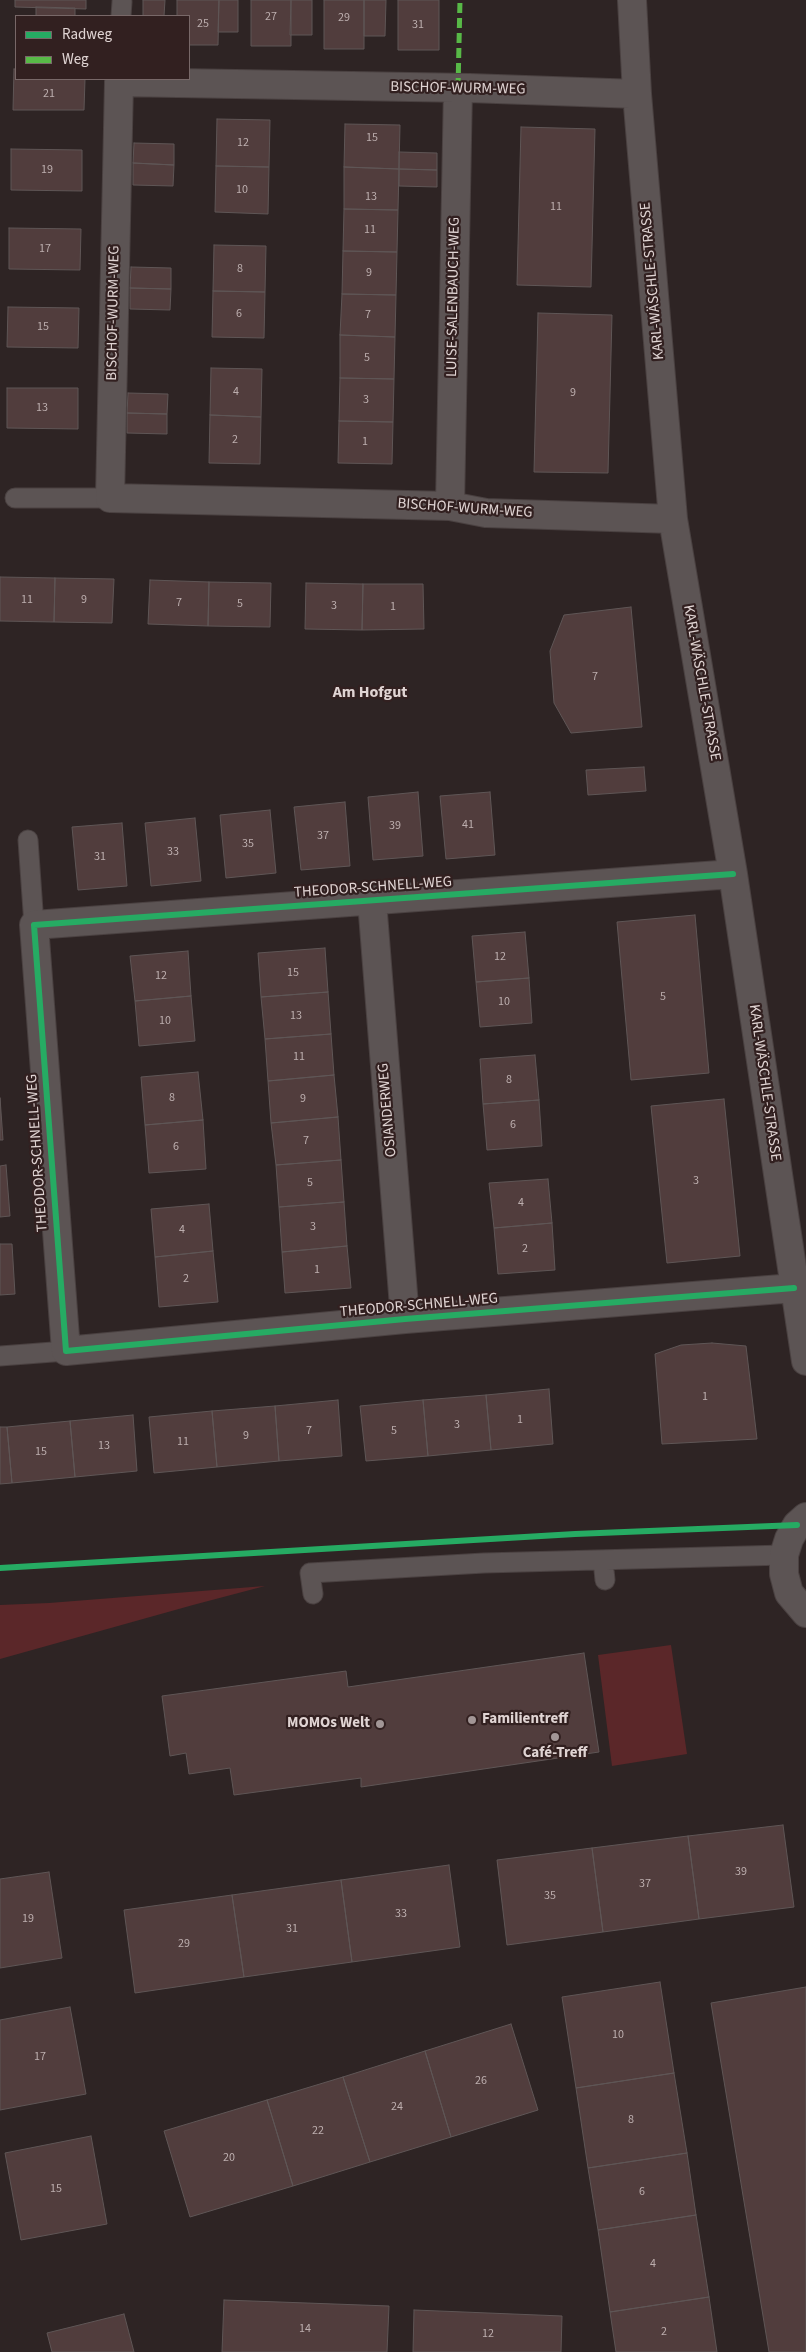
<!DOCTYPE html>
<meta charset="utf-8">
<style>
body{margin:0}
#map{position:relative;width:806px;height:2352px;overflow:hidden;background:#2e2424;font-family:"Source Sans 3",sans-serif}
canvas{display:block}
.legend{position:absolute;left:15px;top:15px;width:175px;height:65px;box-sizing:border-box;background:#322020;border:1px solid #786868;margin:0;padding:6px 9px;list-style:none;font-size:15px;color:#e0d4d3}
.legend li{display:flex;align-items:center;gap:10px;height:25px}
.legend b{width:25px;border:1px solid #786868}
</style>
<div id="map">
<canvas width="806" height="2352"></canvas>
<ul class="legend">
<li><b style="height:6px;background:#26ab63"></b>Radweg</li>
<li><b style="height:6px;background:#58b947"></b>Weg</li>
</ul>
</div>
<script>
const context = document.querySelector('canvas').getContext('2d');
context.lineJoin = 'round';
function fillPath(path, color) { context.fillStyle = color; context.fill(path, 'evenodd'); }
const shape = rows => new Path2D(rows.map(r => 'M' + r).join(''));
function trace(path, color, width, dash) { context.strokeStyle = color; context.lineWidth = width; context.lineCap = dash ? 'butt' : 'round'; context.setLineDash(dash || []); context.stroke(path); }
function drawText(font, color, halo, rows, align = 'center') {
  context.font = font + ' "Source Sans 3",sans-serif'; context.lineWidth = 4.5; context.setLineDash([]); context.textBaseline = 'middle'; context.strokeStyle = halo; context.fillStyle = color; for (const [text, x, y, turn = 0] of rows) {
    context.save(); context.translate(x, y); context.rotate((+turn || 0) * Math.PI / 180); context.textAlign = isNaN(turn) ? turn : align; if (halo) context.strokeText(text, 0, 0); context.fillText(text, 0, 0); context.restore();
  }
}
fillPath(shape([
 [265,1586,193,1605,0,1659,0,1605,49,1603],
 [671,1645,687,1754,612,1766,598,1655]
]), '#5b2729');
const building = shape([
 [15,0,86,0,86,9,15,7,15,0],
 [143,0,165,0,164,16,143,16,143,0],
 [177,0,219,0,218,45,189,45,189,16,177,16,177,0],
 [219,0,238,0,238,32,218,32,219,0],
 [251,0,291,0,291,46,251,46,251,0],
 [291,0,312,0,312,35,290,35,291,0],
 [324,0,364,0,364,49,324,49,324,0],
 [364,0,386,0,385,36,364,36,364,0],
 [398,0,439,0,439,50,398,50,398,0],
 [36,7,75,8,75,16,36,16,36,7],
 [14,69,16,69,16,79,85,79,84,110,13,110,14,69],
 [217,119,270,120,269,167,216,166,217,119],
 [345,124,400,125,399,169,344,167,345,124],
 [521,127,595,129,591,287,517,285,521,127],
 [134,143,174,144,174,165,133,163,134,143],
 [11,149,82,150,82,191,11,190,11,149],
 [399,152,437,153,437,170,399,169,399,152],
 [133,163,174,165,173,186,133,185,133,163],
 [216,166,269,167,268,214,215,212,216,166],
 [344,167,399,169,398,210,344,209,344,167],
 [399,169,437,170,437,187,399,186,399,169],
 [344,209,398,210,397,252,343,251,344,209],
 [9,228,81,229,80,270,9,269,9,228],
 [214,245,266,246,265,292,213,291,214,245],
 [343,251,397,252,396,295,342,294,343,251],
 [131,267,171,268,171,289,130,288,131,267],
 [130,288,171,289,170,310,130,309,130,288],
 [213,291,265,292,264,338,212,337,213,291],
 [342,294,396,295,395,337,340,335,342,294],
 [8,307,79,308,78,348,7,347,8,307],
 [538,313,612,315,608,473,534,472,538,313],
 [340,335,395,337,394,379,340,378,340,335],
 [211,368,262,369,261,417,210,415,211,368],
 [340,378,394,379,393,422,339,421,340,378],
 [7,388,78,388,78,429,7,428,7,388],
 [128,393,168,394,167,414,127,413,128,393],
 [127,413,167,414,167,434,127,433,127,413],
 [210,415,261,417,260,464,209,463,210,415],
 [339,421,393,422,392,464,338,463,339,421],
 [0,577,55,578,54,622,0,621,0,577],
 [55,578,114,579,112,623,54,622,55,578],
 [150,580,209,582,208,626,148,624,150,580],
 [209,582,271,583,270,627,208,626,209,582],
 [306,583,363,584,362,630,305,629,306,583],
 [363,584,423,584,424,629,362,630,363,584],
 [631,607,642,727,571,733,554,703,550,651,564,615,631,607],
 [644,767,646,791,588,795,586,770,644,767],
 [418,792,423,856,373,860,368,797,418,792],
 [490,792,495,855,446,859,440,796,490,792],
 [345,802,350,866,301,870,294,807,345,802],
 [270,810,276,873,226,878,220,815,270,810],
 [195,818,201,881,151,886,145,823,195,818],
 [122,823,127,886,78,890,72,827,122,823],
 [695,915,709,1073,631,1080,617,922,695,915],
 [525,932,529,978,476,982,472,936,525,932],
 [325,948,328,992,261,997,258,953,325,948],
 [188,951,191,996,135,1001,130,956,188,951],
 [529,978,532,1023,480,1027,476,982,529,978],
 [328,992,331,1034,265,1039,261,997,328,992],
 [191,996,195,1041,139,1046,135,1001,191,996],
 [331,1034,334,1075,268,1081,265,1039,331,1034],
 [535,1055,539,1100,483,1104,480,1059,535,1055],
 [198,1072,203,1120,145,1125,141,1077,198,1072],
 [334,1075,338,1117,271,1123,268,1081,334,1075],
 [0,1098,3,1140,0,1140,0,1098],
 [724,1099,740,1256,667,1263,651,1106,724,1099],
 [539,1100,542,1146,487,1150,483,1104,539,1100],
 [338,1117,341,1160,276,1165,271,1123,338,1117],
 [203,1120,206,1169,149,1173,145,1125,203,1120],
 [341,1160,344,1202,279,1207,276,1165,341,1160],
 [6,1165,10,1216,0,1217,0,1166,6,1165],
 [548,1179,552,1223,494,1228,489,1183,548,1179],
 [344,1202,347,1246,282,1252,279,1207,344,1202],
 [209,1204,213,1251,155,1257,151,1209,209,1204],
 [552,1223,555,1270,498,1274,494,1228,552,1223],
 [0,1244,12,1244,15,1294,0,1295,0,1244],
 [347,1246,351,1288,285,1293,282,1252,347,1246],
 [213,1251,218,1302,159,1307,155,1257,213,1251],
 [712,1343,746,1346,757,1439,662,1444,655,1354,681,1345,712,1343],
 [549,1389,553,1444,491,1450,486,1395,549,1389],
 [486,1395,491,1450,428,1456,423,1400,486,1395],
 [338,1400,342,1456,279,1461,275,1406,338,1400],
 [423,1400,428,1456,366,1461,360,1406,423,1400],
 [275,1406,279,1461,217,1467,212,1411,275,1406],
 [212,1411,217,1467,154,1473,149,1417,212,1411],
 [133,1415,137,1471,75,1477,70,1421,133,1415],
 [70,1421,75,1477,12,1483,7,1427,70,1421],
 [0,1427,7,1427,12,1483,0,1484,0,1427],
 [584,1653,599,1752,361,1787,361,1778,234,1795,230,1768,189,1774,186,1753,170,1756,162,1696,346,1671,348,1687,584,1653],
 [783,1825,794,1907,699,1919,688,1836,783,1825],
 [688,1836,699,1919,603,1932,592,1848,688,1836],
 [592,1848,603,1932,507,1945,497,1860,592,1848],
 [449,1865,460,1947,352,1962,341,1880,449,1865],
 [49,1872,62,1958,0,1968,0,1879,49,1872],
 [341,1880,352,1962,244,1977,232,1895,341,1880],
 [232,1895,244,1977,135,1993,124,1910,232,1895],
 [660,1982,674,2073,576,2088,562,1997,660,1982],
 [806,1987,806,2352,769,2352,711,2003,806,1987],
 [70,2007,86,2094,0,2110,0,2020,70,2007],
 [511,2024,538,2110,451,2137,425,2051,511,2024],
 [425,2051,451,2137,370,2162,343,2077,425,2051],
 [674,2073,687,2153,588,2168,576,2088,674,2073],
 [343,2077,370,2162,293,2186,267,2100,343,2077],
 [267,2100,293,2186,190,2217,164,2131,267,2100],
 [91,2136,107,2224,21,2240,5,2153,91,2136],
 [687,2153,696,2215,598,2230,588,2168,687,2153],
 [696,2215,709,2297,610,2312,598,2230,696,2215],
 [709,2297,717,2352,616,2352,610,2312,709,2297],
 [224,2300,389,2306,387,2352,222,2352,224,2300],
 [414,2310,562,2316,561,2352,413,2352,414,2310],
 [124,2314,134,2352,52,2352,47,2333,124,2314]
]);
fillPath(building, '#513d3d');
trace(building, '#5f5656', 1);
const service = shape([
 [121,16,122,2],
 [15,498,110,498],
 [28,840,34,925],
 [0,1356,66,1351],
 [603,1560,605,1580],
 [313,1594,310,1573,484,1563,784,1555]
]);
const minor = shape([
 [632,0,637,94,673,519,733,874,806,1361],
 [637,94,469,88,119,82,110,498,450,506,486,513,673,519],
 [450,506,458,88],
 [733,874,34,925,66,1351,405,1319,794,1288],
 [372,901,405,1319],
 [806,1517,797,1525,789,1539,784,1555,784,1574,789,1593,806,1613]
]);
trace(service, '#4a4141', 21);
trace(minor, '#4a4141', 30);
trace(service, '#5c5454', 19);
trace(minor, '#5c5454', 28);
trace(shape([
 [458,88,460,0]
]), '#58b947', 5, [10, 5]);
trace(shape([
 [733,874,34,925,66,1351,405,1319,794,1288],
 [0,1568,575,1534,797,1525]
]), '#26ab63', 6);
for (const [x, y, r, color] of [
 [472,1720,5,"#a29696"],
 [380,1724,5,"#a29696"],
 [555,1737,5,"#a29696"]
]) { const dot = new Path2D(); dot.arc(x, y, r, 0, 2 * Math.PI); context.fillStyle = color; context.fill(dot); trace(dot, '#322020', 2); }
drawText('12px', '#bcaeae', null, [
 ["27",271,17],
 ["29",344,18],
 ["25",203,24],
 ["31",418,25],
 ["21",49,94],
 ["15",372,138],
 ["12",243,143],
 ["19",47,170],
 ["10",242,190],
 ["13",371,197],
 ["11",556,207],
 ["11",370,230],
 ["17",45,249],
 ["8",240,269],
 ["9",369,273],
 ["6",239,314],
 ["7",368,315],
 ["15",43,327],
 ["5",367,358],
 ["4",236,392],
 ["9",573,393],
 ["3",366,400],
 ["13",42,408],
 ["2",235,440],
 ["1",365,442],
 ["11",27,600],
 ["9",84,600],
 ["7",179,603],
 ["5",240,604],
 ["3",334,606],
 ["1",393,607],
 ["7",595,677],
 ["41",468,825],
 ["39",395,826],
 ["37",323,836],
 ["35",248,844],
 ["33",173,852],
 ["31",100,857],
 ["12",500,957],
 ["15",293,973],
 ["12",161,976],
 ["5",663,997],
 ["10",504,1002],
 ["13",296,1016],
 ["10",165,1021],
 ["11",299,1057],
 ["8",509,1080],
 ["8",172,1098],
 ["9",303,1099],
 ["6",513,1125],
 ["7",306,1141],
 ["6",176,1147],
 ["3",696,1181],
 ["5",310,1183],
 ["4",521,1203],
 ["3",313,1227],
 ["4",182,1230],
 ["2",525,1249],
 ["1",317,1270],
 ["2",186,1279],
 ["1",705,1397],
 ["1",520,1420],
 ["3",457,1425],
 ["7",309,1431],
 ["5",394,1431],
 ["9",246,1436],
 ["11",183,1442],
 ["13",104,1446],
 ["15",41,1452],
 ["39",741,1872],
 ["37",645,1884],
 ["35",550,1896],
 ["33",401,1914],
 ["19",28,1919],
 ["31",292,1929],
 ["29",184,1944],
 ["10",618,2035],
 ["17",40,2057],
 ["26",481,2081],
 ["24",397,2107],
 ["8",631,2120],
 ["22",318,2131],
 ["20",229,2158],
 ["15",56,2189],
 ["6",642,2192],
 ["4",653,2264],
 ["14",305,2329],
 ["2",664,2332],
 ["12",488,2334]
]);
drawText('15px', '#e0d4d3', '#322020', [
 ["BISCHOF-WURM-WEG",458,89,1],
 ["KARL-WÄSCHLE-STRASSE",653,281,-95],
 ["LUISE-SALENBAUCH-WEG",454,297,-89],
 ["BISCHOF-WURM-WEG",114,313,-89],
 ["BISCHOF-WURM-WEG",465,509,4],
 ["KARL-WÄSCHLE-STRASSE",701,683,80],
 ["THEODOR-SCHNELL-WEG",373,888,-4],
 ["KARL-WÄSCHLE-STRASSE",764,1083,82],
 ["OSIANDERWEG",388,1110,-95],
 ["THEODOR-SCHNELL-WEG",38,1153,-94],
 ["THEODOR-SCHNELL-WEG",419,1306,-5]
]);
drawText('bold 15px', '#e0d4d3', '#322020', [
 ["Familientreff",482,1720],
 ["MOMOs Welt",370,1724,"right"],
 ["Café-Treff",555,1754,"center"]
], 'left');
drawText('bold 16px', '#e0d4d3', '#322020', [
 ["Am Hofgut",370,693]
]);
</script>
